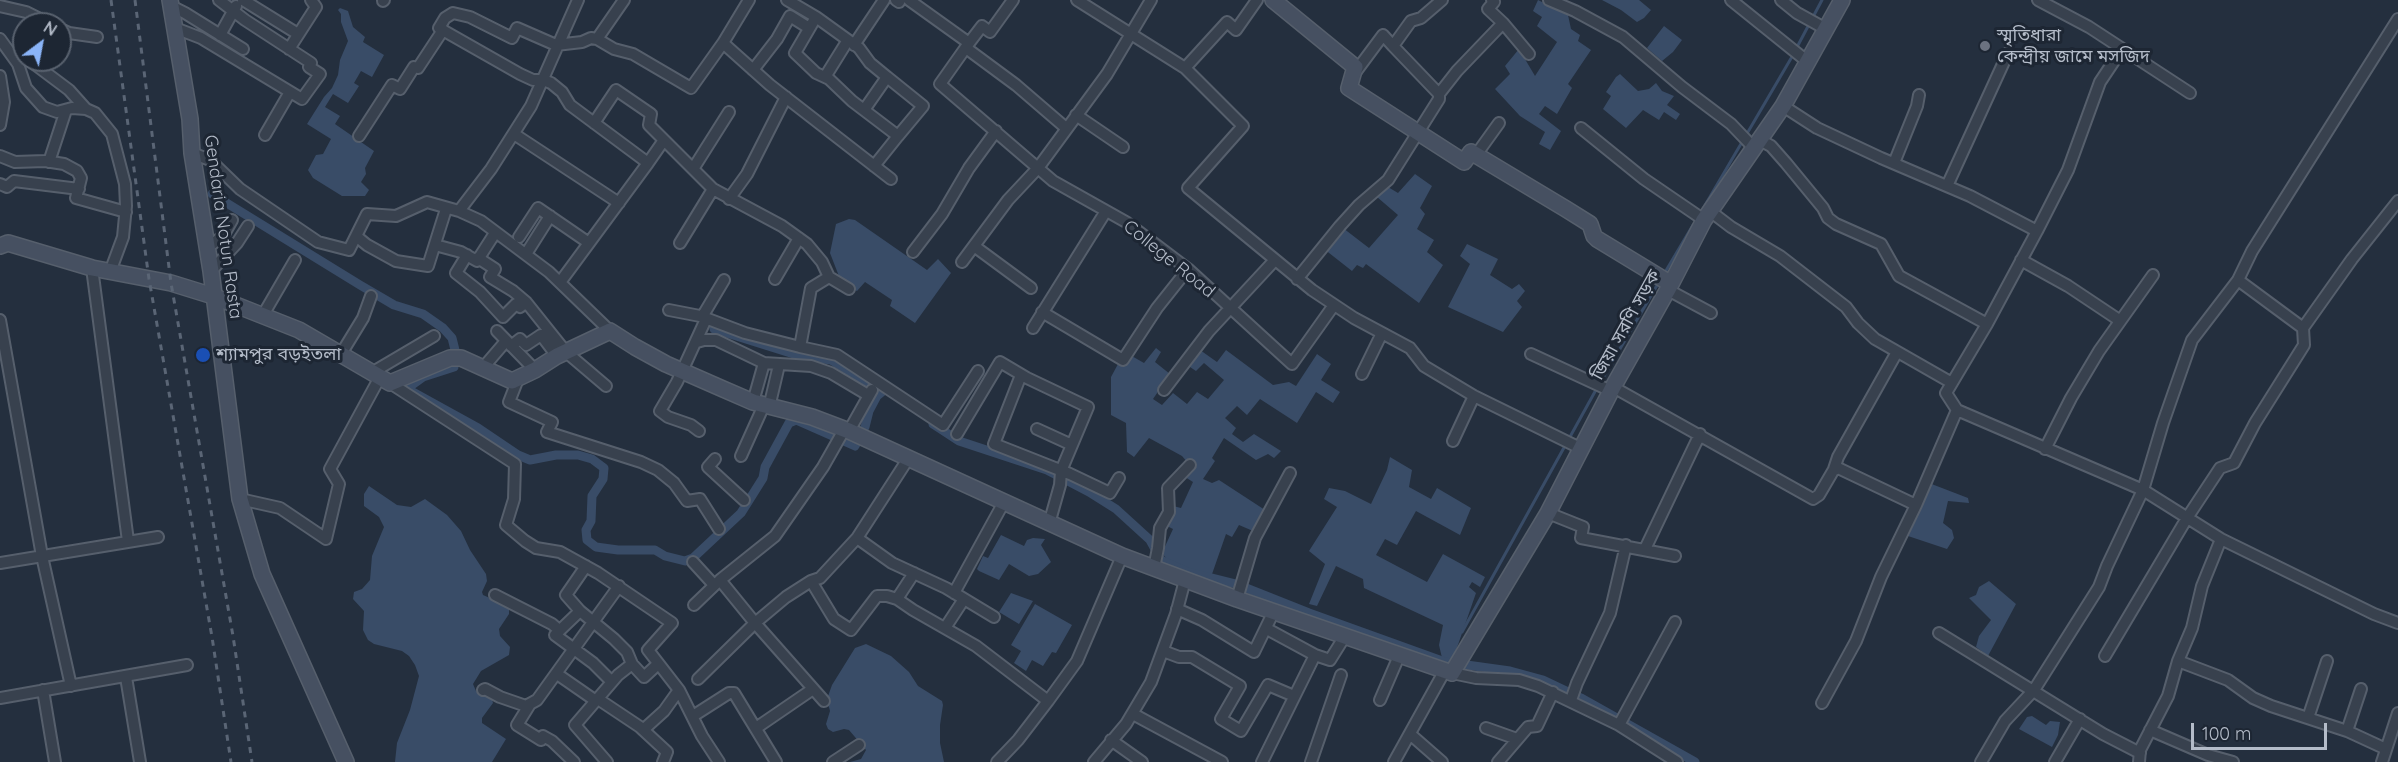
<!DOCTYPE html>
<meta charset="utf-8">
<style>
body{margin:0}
#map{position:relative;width:2398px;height:762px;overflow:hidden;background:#242f3e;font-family:Quicksand,sans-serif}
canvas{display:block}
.north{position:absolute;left:12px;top:12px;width:60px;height:60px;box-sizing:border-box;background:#1d2633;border:2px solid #59626f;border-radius:50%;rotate:32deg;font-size:16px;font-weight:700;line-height:24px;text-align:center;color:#b4bcc9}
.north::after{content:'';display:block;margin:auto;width:21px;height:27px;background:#8ab4f8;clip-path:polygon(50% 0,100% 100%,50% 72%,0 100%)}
.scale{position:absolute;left:2191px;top:723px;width:136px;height:27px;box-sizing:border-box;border:3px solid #b4bcc9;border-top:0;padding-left:8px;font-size:18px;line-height:21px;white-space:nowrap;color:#b4bcc9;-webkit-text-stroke:4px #1d2633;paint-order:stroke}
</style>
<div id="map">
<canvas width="2398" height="762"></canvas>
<div class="north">N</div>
<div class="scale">100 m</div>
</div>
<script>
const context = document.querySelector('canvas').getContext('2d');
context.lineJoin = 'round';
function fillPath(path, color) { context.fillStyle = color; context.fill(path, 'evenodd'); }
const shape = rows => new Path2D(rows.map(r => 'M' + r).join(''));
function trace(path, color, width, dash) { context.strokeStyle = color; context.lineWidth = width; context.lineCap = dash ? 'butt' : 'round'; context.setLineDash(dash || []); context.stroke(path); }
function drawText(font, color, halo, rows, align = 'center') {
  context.font = font + ' Quicksand,"Noto Sans Bengali",sans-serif'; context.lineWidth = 6; context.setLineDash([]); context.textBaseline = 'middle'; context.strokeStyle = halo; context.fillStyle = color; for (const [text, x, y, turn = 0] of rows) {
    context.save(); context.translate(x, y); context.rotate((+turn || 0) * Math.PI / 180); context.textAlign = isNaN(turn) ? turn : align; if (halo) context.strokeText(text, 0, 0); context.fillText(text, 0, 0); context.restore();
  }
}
fillPath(shape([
 [1538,0,1568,15,1571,29,1580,35,1578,41,1591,50,1568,84,1572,88,1557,114,1545,106,1539,114,1561,131,1550,150,1539,144,1545,132,1520,116,1495,89,1510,74,1505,66,1519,49,1535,76,1557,42,1537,26,1542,17,1533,11],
 [1602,0,1639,0,1651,10,1644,18,1637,22,1621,10],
 [340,8,348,11,353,27,365,37,363,42,384,55,372,77,361,71,354,83,359,86,348,103,333,94,325,107,340,116,335,124,374,151,365,168,366,174,361,182,369,190,365,196,342,196,313,178,308,170,316,155,323,154,331,139,307,124,324,97,332,88,338,75,340,60,348,41,341,22,341,14,338,10],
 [1664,26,1682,40,1673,52,1662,61,1647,48],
 [1620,74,1638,91,1649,89,1656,83,1662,91,1674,96,1667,105,1680,114,1676,120,1664,112,1659,120,1643,110,1626,128,1603,109,1611,96,1606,92,1616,77],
 [1415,174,1432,186,1420,208,1425,214,1417,229,1434,240,1427,252,1443,265,1419,303,1366,264,1363,268,1357,265,1352,271,1324,249,1343,228,1369,248,1398,215,1377,197,1388,187,1398,193],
 [849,219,855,220,927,270,938,259,951,273,915,323,890,306,892,300,865,282,857,291,842,284,830,253,836,224],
 [1467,244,1498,259,1490,275,1512,289,1519,284,1525,291,1517,301,1522,307,1503,332,1448,307,1470,264,1460,256],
 [1156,348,1161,352,1155,362,1170,374,1153,399,1162,405,1173,393,1187,404,1197,392,1208,399,1224,380,1204,363,1196,371,1187,365,1200,350,1217,362,1226,350,1273,385,1289,382,1296,386,1317,354,1331,364,1321,380,1340,392,1333,403,1316,392,1297,423,1260,399,1247,415,1237,406,1225,418,1236,428,1232,434,1243,442,1254,434,1281,451,1274,458,1268,454,1256,460,1224,438,1212,458,1215,461,1203,479,1212,483,1219,480,1265,510,1253,531,1239,525,1232,537,1226,534,1211,577,1170,563,1162,553,1173,529,1167,526,1173,506,1181,508,1193,482,1185,477,1188,463,1182,456,1149,438,1134,457,1127,452,1126,423,1111,415,1111,377,1118,364,1126,365,1130,355,1144,363],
 [1390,457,1412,470,1409,487,1431,499,1437,488,1471,508,1460,535,1416,511,1397,545,1385,539,1376,555,1427,582,1443,554,1485,577,1480,587,1472,582,1469,587,1476,593,1452,662,1442,658,1439,645,1443,625,1364,588,1363,579,1336,566,1317,606,1309,604,1325,564,1309,551,1337,507,1324,499,1329,488,1345,491,1371,504,1387,470],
 [1929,483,1968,498,1969,503,1948,501,1943,523,1952,530,1954,538,1947,549,1908,536,1907,530],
 [369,486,397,505,411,507,425,499,447,515,461,531,470,550,486,574,487,581,482,592,483,595,508,606,509,609,509,614,499,629,500,636,510,647,509,655,481,671,473,684,476,691,492,699,493,703,482,718,482,723,506,739,492,762,395,762,397,743,410,710,419,676,415,665,409,656,402,651,374,644,368,640,363,630,364,611,353,599,354,592,362,589,370,580,372,556,384,527,379,517,364,506,364,494],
 [1001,535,1024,546,1027,540,1033,538,1045,539,1041,545,1051,562,1038,574,1029,576,1009,564,999,580,979,571,977,569,983,556,988,558],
 [1989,581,2016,604,1988,656,1976,647,1979,636,1991,620,1969,598,1976,595,1979,587],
 [1011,593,1033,601,1019,624,999,612],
 [1035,604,1072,625,1056,653,1052,652,1043,666,1032,660,1026,671,1014,663,1021,651,1011,645],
 [866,644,891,656,909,672,918,686,942,701,943,705,940,725,940,743,944,762,850,762,861,759,866,750,849,730,844,729,833,732,828,729,826,724,830,711,827,699,832,685,855,648],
 [2032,716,2046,725,2050,721,2060,722,2058,735,2052,747,2019,729,2027,717]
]), '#394c67');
trace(shape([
 [1796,49,1822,0],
 [1704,207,1793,55],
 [1664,274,1693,225],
 [1600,383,1659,282],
 [1462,632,1597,388]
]), '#394c67', 3);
trace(shape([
 [212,194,360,285,394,305,423,314,443,328,452,338,455,350,454,367,423,377,409,387,409,390,478,428,518,455,530,460,556,455,578,455,592,459,604,468,603,479,592,496,591,521,586,530,587,540,596,547,618,550,655,550,665,556,685,561,693,558,741,513,763,478,765,467,789,423,796,420,855,446,865,427,869,411,877,396,883,391],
 [714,329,797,355,831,360,867,382],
 [933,424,959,441,1047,470,1089,492,1116,509,1150,540,1161,560,1188,572,1236,584,1309,613,1445,662,1510,671,1543,680,1581,698,1695,762]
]), '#394c67', 9);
const street = shape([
 [243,0,298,34],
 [578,0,531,106,491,169,459,211,481,221,549,272,610,331],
 [787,0,816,17,795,53,816,73,829,79,852,101,898,136,874,166],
 [896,0,899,2,900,0],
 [909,0,969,43,940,84,1053,181,1126,222,1188,269,1292,364,1334,305],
 [1077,0,1185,68],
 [1257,0,1236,30,1227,22,1185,68,1243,126,1188,188,1312,290,1354,318,1410,348,1424,366,1474,396,1582,449],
 [1492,0,1494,2,1488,9,1503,23,1529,54],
 [1549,0,1575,11,1623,37,1682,87,1731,124,1753,147],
 [1731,0,1808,62],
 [1781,0,1797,13,1826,29],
 [2038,0,2089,27,2190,93],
 [383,1,384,0],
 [0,6,26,12,50,24],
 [171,6,185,13,243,49],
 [816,17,859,48,870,63,887,77,864,110],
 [175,28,201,38,302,99,320,74,309,67,311,63,245,20,219,0],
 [60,29,69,33,97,37],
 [220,35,236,6],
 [0,39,18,64,26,88,43,107,57,112,72,108,86,109,95,113,112,134,125,184,126,206,123,237,110,272],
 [597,39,624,0],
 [723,43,749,0],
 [969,43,982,26,990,32,1013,0],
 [854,45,884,0],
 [966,48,1016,85,1066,128],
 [289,49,316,7,311,0],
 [29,60,69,90,86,109],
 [753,70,777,39,790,16,809,28],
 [1354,74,1383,35,1393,46,1411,21,1421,18,1442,0],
 [0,76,4,102,0,125],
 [825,77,848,40],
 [887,77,923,106,898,136],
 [1439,94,1457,71,1503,23],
 [1783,106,1817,128,1881,158,1970,196,2037,231,1987,324,1946,393,1957,410],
 [1076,115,1123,147],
 [594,123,616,90,651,114,649,125,664,140],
 [1581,128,1644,179,1704,220],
 [514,134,619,203],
 [265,135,290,92],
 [359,136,392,85,400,89,414,67,418,68,443,30],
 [1758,139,1771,146,1786,163,1823,208,1828,218,1836,224,1881,244,1899,276,1987,324],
 [192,153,210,160,240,189,318,242,349,250,367,214,396,216,427,202,459,211],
 [1476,155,1499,123],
 [0,156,15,162,45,161,64,164,77,171,81,178,76,198,126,212],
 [49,162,66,110],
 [648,163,664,140,713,189,782,226,807,244,822,262,829,277,849,289],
 [1894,163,1917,106,1919,95],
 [693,169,729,112],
 [0,184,7,187,14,181,79,189],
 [1947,186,2008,53],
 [729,199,747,174,786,97],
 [1710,211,1731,227,1780,256,1846,307,1858,323,1875,339,1952,383],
 [2037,231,2068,170,2100,82,2122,49],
 [356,236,367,245,396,261,428,266,446,209],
 [519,237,538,208,589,243],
 [680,243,713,189],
 [435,245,461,252,477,261,495,233],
 [974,246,1031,288],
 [207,248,223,236,232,220],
 [913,252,942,214,969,168,996,131],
 [526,254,550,216],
 [467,255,456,273,480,292,503,317,516,304,520,307,526,302],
 [478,258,495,269,490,277,513,291,526,302,566,352,606,386],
 [2021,260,2068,286,2119,320],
 [962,262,1008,200,1038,168,1107,74,1151,0],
 [92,268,128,541],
 [211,271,237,243,248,226],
 [775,279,799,238],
 [1297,279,1340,226,1359,205,1388,180,1439,99,1439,94,1393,46],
 [2238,280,2303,328],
 [561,281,648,163,570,105,562,92,551,83,543,80,533,80,520,74,439,28,445,18,453,13,470,17,512,38,517,28,556,45,582,42,591,38,597,39,614,49,633,54,691,88,723,43,770,85,891,179],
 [1671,284,1669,285,1670,291,1711,313],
 [669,310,700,316,745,333,800,347,811,288,829,277],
 [1042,312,1123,360,1157,308,1188,269],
 [263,315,295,260],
 [702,317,724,280],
 [0,320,42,556,71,686],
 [1033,328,1106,211],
 [497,331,535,370],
 [697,342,704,340,716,340,764,363],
 [511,346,520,339,526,345,541,335,557,356],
 [800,347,837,355,943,425,978,371],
 [341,354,363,318,371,296],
 [1531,354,1611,391],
 [482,369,506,341],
 [373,372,434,336],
 [1362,374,1382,333],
 [1021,375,994,444,1070,474,1110,493,1119,478],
 [518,379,509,402,552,422,547,432,641,462,658,470,674,483,687,501,700,499,719,529],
 [390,383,515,464,514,499,506,525,525,541,536,548,560,552,598,573,672,623,648,650,679,690],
 [1613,387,1813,499,1819,495,1833,471,1838,468,1916,505,1957,410,2143,490,2221,539,2374,614,2398,623],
 [1164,390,1209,331,1274,261],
 [771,399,779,365],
 [753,402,764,363,811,366,831,373,868,395],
 [1037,429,1072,445],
 [699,431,691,425,668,417,660,411,677,382,706,319],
 [849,431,872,390],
 [957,434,1000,362,1027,378,1088,407,1061,471,1060,485,1049,524],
 [1453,441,1474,396],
 [2045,449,2071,398,2099,351,2153,275],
 [741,456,764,405],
 [715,459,708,467,744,500],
 [1834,469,1838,457,1897,352],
 [240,499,280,508,326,539,339,484,330,469,380,377],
 [1548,513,1583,527,1581,538,1675,556],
 [857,538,892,563,946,588,994,617],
 [1645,549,1700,434],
 [693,562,714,585],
 [0,563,158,537],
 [586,566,566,595,580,611,614,639,627,652,632,664],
 [1154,568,1158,548,1160,528,1169,512,1168,488,1190,465],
 [720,580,755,623,786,597,811,581,834,619,851,630,877,596,887,596,897,599,914,573],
 [811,581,820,578,857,538,908,459],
 [954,593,1004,502],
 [495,595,552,624,559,630],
 [897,599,913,610,976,646,1048,701,1018,740,997,762],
 [1237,599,1255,538,1290,473],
 [694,605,720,580,775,536,823,467,844,430],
 [1177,609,1202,620,1254,652,1274,611],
 [580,611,555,635,593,663,611,681],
 [945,628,964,599],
 [1267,629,1315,655],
 [1939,633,2103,734,2140,753],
 [1163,651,1179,657,1192,657,1240,686,1221,719,1241,731,1268,685,1294,696],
 [2105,656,2187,518,2220,468,2234,463,2255,423,2304,345,2303,328,2352,259,2398,201],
 [2178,661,2228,680,2253,698,2271,706,2347,731,2386,749],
 [1452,673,1476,678,1519,680,1538,686,1619,725,1677,762],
 [557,674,596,701],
 [126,677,140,762],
 [698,679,755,623,824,701],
 [43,690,55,762],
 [483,690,485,689,500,697,526,706,537,700,619,586],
 [0,698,187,665],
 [598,699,640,727,667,752,663,762],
 [1380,700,1399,656],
 [1571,700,1577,683,1610,613,1626,545],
 [1048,701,1077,661,1122,556],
 [1822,703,1856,641,1881,577,1916,505],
 [530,704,517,725,541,740,543,736,552,741,574,762],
 [1133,714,1222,762],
 [693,716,729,693,734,693,776,762],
 [2308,718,2327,661],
 [1619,725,1675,622],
 [756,728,813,689],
 [1486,728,1517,739],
 [643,730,664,711,679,690,702,736,719,762],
 [2150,730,2208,755,2233,762],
 [2347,731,2361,689],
 [1410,734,1442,762],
 [1111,740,1142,762],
 [607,762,575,725,618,675,632,664,644,677,658,664],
 [833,762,859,745],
 [1094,762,1126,724,1151,682,1176,614,1185,580],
 [1262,762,1315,655,1330,660,1345,636],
 [1311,762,1341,675],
 [1394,762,1444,672],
 [1498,762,1528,727,1537,726,1553,692],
 [1981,762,2005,721,2034,690,2099,587,2107,566,2143,490,2163,423,2192,340,2238,280,2252,251,2398,19],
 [2055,762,2080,719],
 [2139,762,2140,750,2168,696,2178,661,2192,628,2202,586,2221,539],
 [2382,762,2398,713]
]);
const secondary = shape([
 [170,0,190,119,192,153,211,271,240,499,262,574,346,762],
 [1273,0,1355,67,1349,88,1464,162,1471,152,1566,209,1590,224,1594,236,1597,239,1671,284],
 [0,246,8,243,92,268,171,283,213,296,299,330,390,383,450,358,461,358,512,381,535,370,557,356,610,331,635,347,666,364,723,389,753,402,812,417,849,431,1122,556,1237,599,1452,673,1548,513,1613,387,1671,284,1704,220,1783,106,1842,0]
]);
trace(street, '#565f6c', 14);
trace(secondary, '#565f6c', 18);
trace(street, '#38414e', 10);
trace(secondary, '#465061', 15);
trace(shape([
 [111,0,149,279,212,637,231,762],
 [135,0,171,283,233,636,252,762]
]), '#5a6575', 3, [6, 6]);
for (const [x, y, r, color] of [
 [1985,46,6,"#6b7280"],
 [203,355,8,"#1a4fb4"]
]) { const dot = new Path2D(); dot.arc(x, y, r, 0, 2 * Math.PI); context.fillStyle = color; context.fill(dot); trace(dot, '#1d2633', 2); }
drawText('18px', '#b4bcc9', '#1d2633', [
 ["স্মৃতিধারা",1997,36],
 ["কেন্দ্রীয় জামে মসজিদ",1997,57],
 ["শ্যামপুর বড়ইতলা",216,355]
], 'left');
drawText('18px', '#b4bcc9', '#1d2633', [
 ["Gendaria Notun Rasta",223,227,82],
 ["College Road",1169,259,39],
 ["জিয়া সরণি সড়ক",1626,325,-61]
]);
</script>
